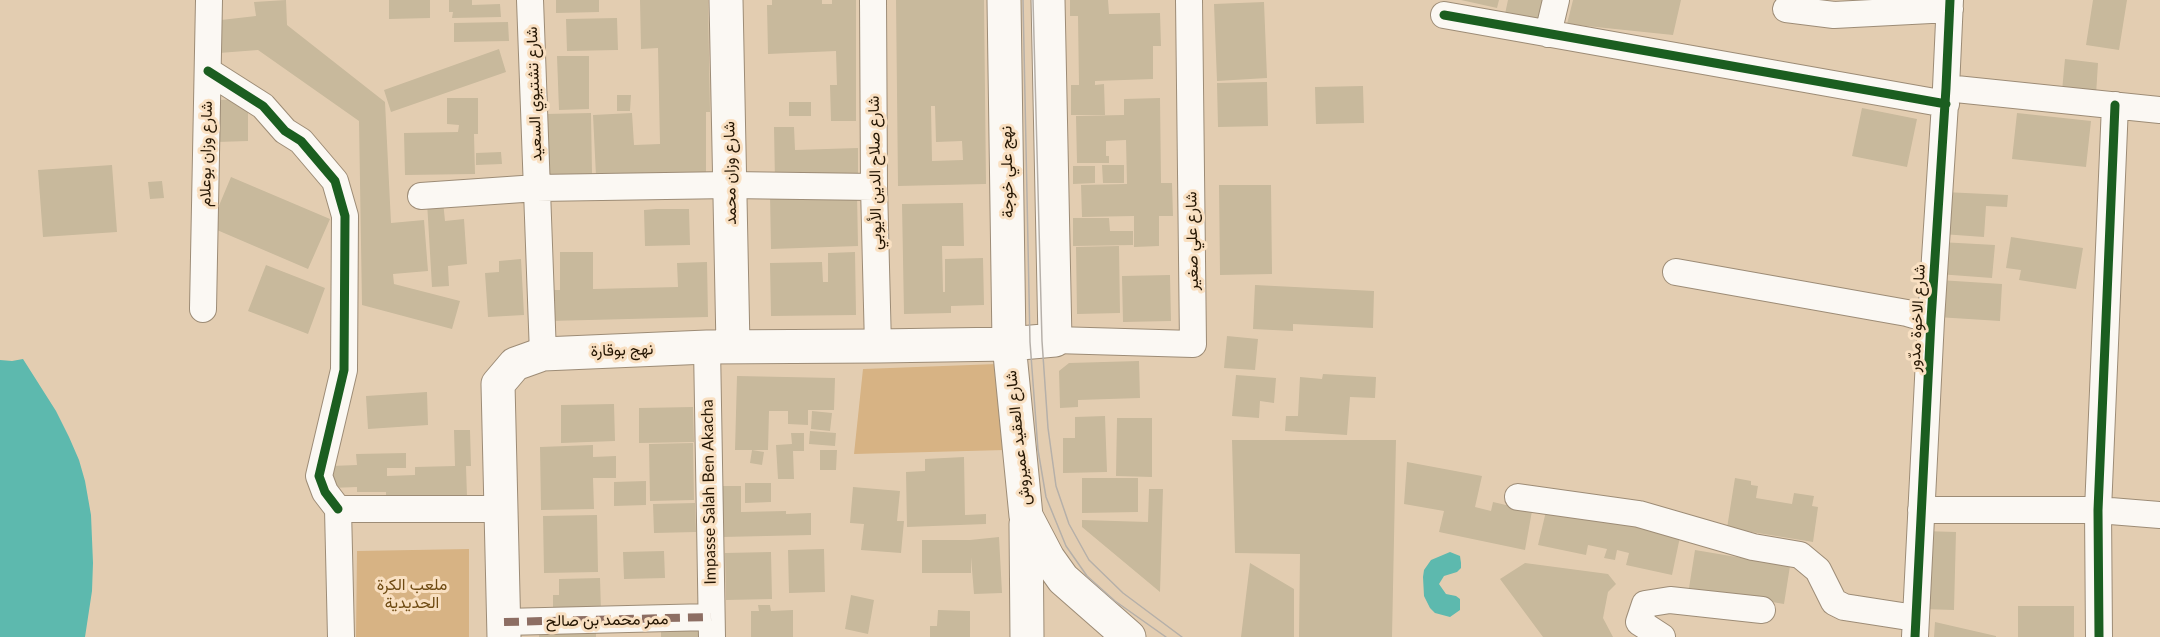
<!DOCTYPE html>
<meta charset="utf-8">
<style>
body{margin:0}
canvas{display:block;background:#e3cdb1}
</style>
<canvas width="2160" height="637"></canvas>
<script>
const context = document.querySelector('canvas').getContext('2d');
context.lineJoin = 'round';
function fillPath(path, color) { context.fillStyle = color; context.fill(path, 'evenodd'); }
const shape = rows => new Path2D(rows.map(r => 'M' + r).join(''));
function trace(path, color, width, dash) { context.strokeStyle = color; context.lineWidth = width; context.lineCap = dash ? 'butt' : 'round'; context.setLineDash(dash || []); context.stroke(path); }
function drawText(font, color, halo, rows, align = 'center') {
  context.font = font + ' Lato,Vazirmatn,sans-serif'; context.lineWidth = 6; context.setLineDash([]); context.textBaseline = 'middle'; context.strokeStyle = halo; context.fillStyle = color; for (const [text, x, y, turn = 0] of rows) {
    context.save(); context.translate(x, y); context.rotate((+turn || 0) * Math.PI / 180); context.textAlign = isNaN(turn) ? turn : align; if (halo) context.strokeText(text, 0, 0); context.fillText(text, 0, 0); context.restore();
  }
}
fillPath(shape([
 [997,364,1005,450,854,454,863,369],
 [469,549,469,637,356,637,357,551]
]), '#d7b384');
fillPath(shape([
 [23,359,56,411,69,437,79,460,85,481,91,515,93,563,92,591,85,637,0,637,0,360,12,361],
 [1450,552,1460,556,1461,563,1461,568,1457,572,1444,576,1439,584,1446,594,1456,596,1460,599,1460,610,1450,617,1435,613,1430,608,1424,596,1423,577,1424,570,1431,560]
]), '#5db9ae');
fillPath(shape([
 [286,0,287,25,385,102,391,223,424,220,428,271,393,274,394,284,460,301,452,329,362,305,359,121,258,50,219,53,221,20,256,16,254,2],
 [389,0,430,0,430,18,389,19],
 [449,0,472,0,472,5,500,4,501,17,452,18,453,12,449,12],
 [556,0,599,0,599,12,556,13],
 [640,0,708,0,710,112,706,112,706,172,635,173,596,176,593,115,632,113,634,145,660,144,658,48,641,49],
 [772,0,822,0,822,4,832,4,832,0,856,0,856,121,831,121,830,85,837,85,836,51,768,54,767,5,772,5],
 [896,0,984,0,986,184,898,186],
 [931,106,935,106,936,142,962,141,963,160,932,161],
 [1070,0,1108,0,1109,14,1160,13,1161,46,1153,46,1153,79,1095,81,1095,85,1104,84,1105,115,1071,115,1071,85,1079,85,1078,16,1070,16],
 [1461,0,1499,0,1497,8],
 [1508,0,1551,0,1541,20,1505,14],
 [1573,0,1681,0,1673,35,1567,24],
 [2093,0,2127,0,2119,50,2086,45],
 [1264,2,1267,78,1217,81,1214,4],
 [617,18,618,50,567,51,566,19],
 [508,22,509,41,454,42,454,23],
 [499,49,506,72,391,112,384,90],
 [557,56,589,56,589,109,559,110],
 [2065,59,2098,63,2096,95,2062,91],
 [1267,82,1268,126,1218,127,1217,83],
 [1363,86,1364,123,1316,124,1315,87],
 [617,95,631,95,630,111,617,111],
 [447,98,478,98,478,134,474,134,475,174,405,175,404,133,458,132,459,125,447,124],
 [1160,98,1161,183,1172,183,1173,216,1159,216,1159,246,1134,247,1134,216,1082,217,1081,185,1127,184,1126,140,1106,141,1106,156,1109,156,1109,163,1077,163,1076,116,1124,115,1124,99],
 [248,99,248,141,217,142,216,100],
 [789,102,811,102,811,116,789,116],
 [1862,108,1917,119,1907,167,1852,156],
 [591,113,592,174,547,175,545,114],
 [2017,113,2091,121,2086,167,2012,159],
 [774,127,794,127,795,150,858,148,858,177,775,182],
 [501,152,502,164,476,165,476,153],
 [112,165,117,232,43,237,38,170],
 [1102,165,1124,165,1124,183,1103,183],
 [1073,166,1095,166,1095,183,1073,184],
 [231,177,330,219,308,269,210,227],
 [162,181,164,198,150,199,148,182],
 [1219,185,1271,185,1272,274,1220,275],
 [1944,192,2008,195,2007,207,1986,206,1984,237,1942,234],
 [857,193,858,246,771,249,770,194],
 [443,201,445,221,464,219,467,264,448,266,449,286,432,287,427,202],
 [963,203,964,246,942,246,943,292,945,292,945,259,983,258,984,305,951,306,951,313,904,314,902,204],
 [656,209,689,209,690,245,645,246,644,210],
 [1073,218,1109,218,1110,231,1133,231,1133,245,1073,246],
 [2011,237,2083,248,2076,289,2019,280,2021,270,2006,268],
 [1940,242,1995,245,1992,278,1938,274],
 [1119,246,1120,313,1077,314,1076,247],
 [560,252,593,252,593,289,678,287,677,263,707,262,708,317,549,321,549,290,560,290],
 [855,252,856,315,771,316,770,263,822,262,823,282,828,282,828,253],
 [521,259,524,315,488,317,485,273,499,272,499,261],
 [266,265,325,288,308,334,248,311],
 [1170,275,1171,321,1123,322,1122,276],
 [1939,280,2002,284,2000,321,1937,317],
 [1255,285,1374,291,1373,328,1293,324,1293,331,1253,329],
 [1227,336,1258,339,1255,370,1224,368],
 [1139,361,1140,398,1078,400,1078,407,1060,408,1059,371,1069,363],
 [1323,374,1376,377,1375,398,1350,397,1347,435,1285,431,1286,416,1298,416,1300,377,1322,379],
 [1236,375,1276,378,1274,403,1260,401,1259,418,1232,416],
 [737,376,835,378,834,410,808,410,808,425,788,424,788,411,769,411,768,450,735,450],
 [427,392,428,425,368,429,366,396],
 [614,404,615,441,561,443,561,405],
 [693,407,694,442,639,443,639,408],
 [812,411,832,413,830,431,811,429],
 [1105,416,1107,472,1063,473,1063,438,1075,438,1075,417],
 [1117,418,1152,418,1152,477,1116,476],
 [454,430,470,430,471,466,466,466,467,497,386,498,386,492,357,492,357,487,331,488,331,466,357,465,356,454,406,453,406,468,387,468,387,476,415,475,415,467,455,466],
 [810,431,836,433,835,446,809,444],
 [791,433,804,433,804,451,793,451,794,479,778,479,776,445,792,444],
 [1232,440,1396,440,1392,637,1299,637,1300,554,1235,553],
 [693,443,694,500,650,501,649,444],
 [593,445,593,457,616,456,616,478,593,478,594,509,541,510,540,447],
 [752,450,764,452,762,465,750,463],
 [820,450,837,450,836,470,820,470],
 [964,457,965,515,986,514,986,524,907,527,906,472,925,471,925,459],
 [1407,462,1482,476,1475,507,1491,511,1493,502,1532,511,1525,550,1439,532,1444,511,1404,504],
 [1082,478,1138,478,1138,512,1082,513],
 [1735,478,1751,481,1751,485,1758,486,1756,498,1792,504,1794,493,1814,496,1812,506,1818,507,1813,542,1727,528],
 [646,481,646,505,614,506,614,482],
 [745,483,771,483,771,502,745,503],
 [721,486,741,486,741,512,786,511,786,514,811,513,811,535,722,537],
 [853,487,900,491,897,521,904,521,901,553,861,550,864,524,850,523],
 [1149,489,1163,489,1160,592,1082,527,1082,520,1148,522],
 [695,503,696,532,654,533,653,504],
 [1547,507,1680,537,1672,575,1626,565,1629,553,1617,550,1615,560,1604,558,1607,549,1588,545,1586,555,1538,545],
 [597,515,598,572,544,573,543,516],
 [1923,531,1956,532,1954,610,1921,609],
 [999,537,1002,593,974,594,971,557,971,573,922,573,922,540,970,540],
 [824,549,825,592,789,593,788,550],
 [1695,550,1790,566,1784,604,1689,588],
 [664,551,665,578,624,579,623,552],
 [771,552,772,599,726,600,725,553],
 [1250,563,1294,589,1294,637,1241,637],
 [1525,563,1608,574,1616,584,1608,592,1603,618,1613,637,1543,637,1500,579],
 [600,578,601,611,560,612,560,608,553,608,553,595,559,595,559,579],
 [851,595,874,600,868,634,845,629],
 [758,605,770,605,771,611,793,610,793,637,751,637,751,611,759,611],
 [2018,606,2074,606,2074,637,2018,637],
 [938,610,970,611,970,637,930,637,930,626,937,626],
 [1935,622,1996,636,1996,637,1934,637],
 [704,629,704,637,661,637,661,630],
 [596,631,596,637,539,637,539,632]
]), '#c8b99c');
const street = shape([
 [530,0,543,354],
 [873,0,874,187,878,346],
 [1786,9,1834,15,1950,9],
 [1444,15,1946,104],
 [1548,34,1556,0],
 [208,71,263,106,285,131,301,141,335,181,345,216,344,370,319,476,325,492,338,509],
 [1946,88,2160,110],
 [421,196,537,188,730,185,874,187],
 [1676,272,1907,313,1931,320],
 [203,309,209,0],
 [1055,340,1193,344,1189,0],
 [707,347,712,637],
 [1518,497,1639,514,1753,547,1800,555,1818,570,1834,602,1844,607,1915,618],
 [1921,510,2098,510,2160,515],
 [504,622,711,617],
 [341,637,338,509,500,509],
 [1662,637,1639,622,1645,604,1670,600,1762,610],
 [1915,637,1931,320,1946,88,1950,0],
 [2099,637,2098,510,2115,105]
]);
const secondary = shape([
 [726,0,733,346],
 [1004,0,1009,344,1026,516,1048,558,1063,579,1129,637],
 [1026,524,1027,637],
 [504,637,498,384,515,364,543,354,707,347,878,346,1009,344,1055,340,1048,0]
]);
trace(street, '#9d8c76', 28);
trace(secondary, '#9d8c76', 35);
trace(street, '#fbf8f3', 26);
trace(secondary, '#fbf8f3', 33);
trace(shape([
 [1023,0,1030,342,1038,450,1046,497,1066,546,1087,576,1115,601,1166,637],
 [1033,0,1042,341,1048,428,1056,486,1069,524,1089,560,1123,593,1182,637]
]), '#b6b0a9', 1.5);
trace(shape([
 [504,622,711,617]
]), '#8d6e63', 8, [15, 8]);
trace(shape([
 [1444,15,1946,104],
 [208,71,263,106,285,131,301,141,335,181,345,216,344,370,319,476,325,492,338,509],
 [1915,637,1931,320,1946,88,1950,0],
 [2099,637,2098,510,2115,105]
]), '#1b5e20', 9);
drawText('16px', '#251603', '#f9e0c2', [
 ["شارع تشتيوي السعيد",534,94,-92],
 ["شارع وزان بوعلام",206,154,-89],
 ["نهج علي خوجة",1007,172,-91],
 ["شارع وزان محمد",730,173,-91],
 ["شارع صلاح الدين الأيوبي",875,173,-91],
 ["شارع علي صغير",1192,241,-91],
 ["شارع الاخوة مدّور",1917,318,-87],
 ["نهج بوقارة",622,350,-2],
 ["شارع العقيد عميروش",1018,438,-96],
 ["Impasse Salah Ben Akacha",709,492,-91],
 ["ممر محمد بن صالح",607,620,-1]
]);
drawText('16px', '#6f4b13', '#f9e0c2', [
 ["ملعب الكرة",412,585],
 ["الحديدية",412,603]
]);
</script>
